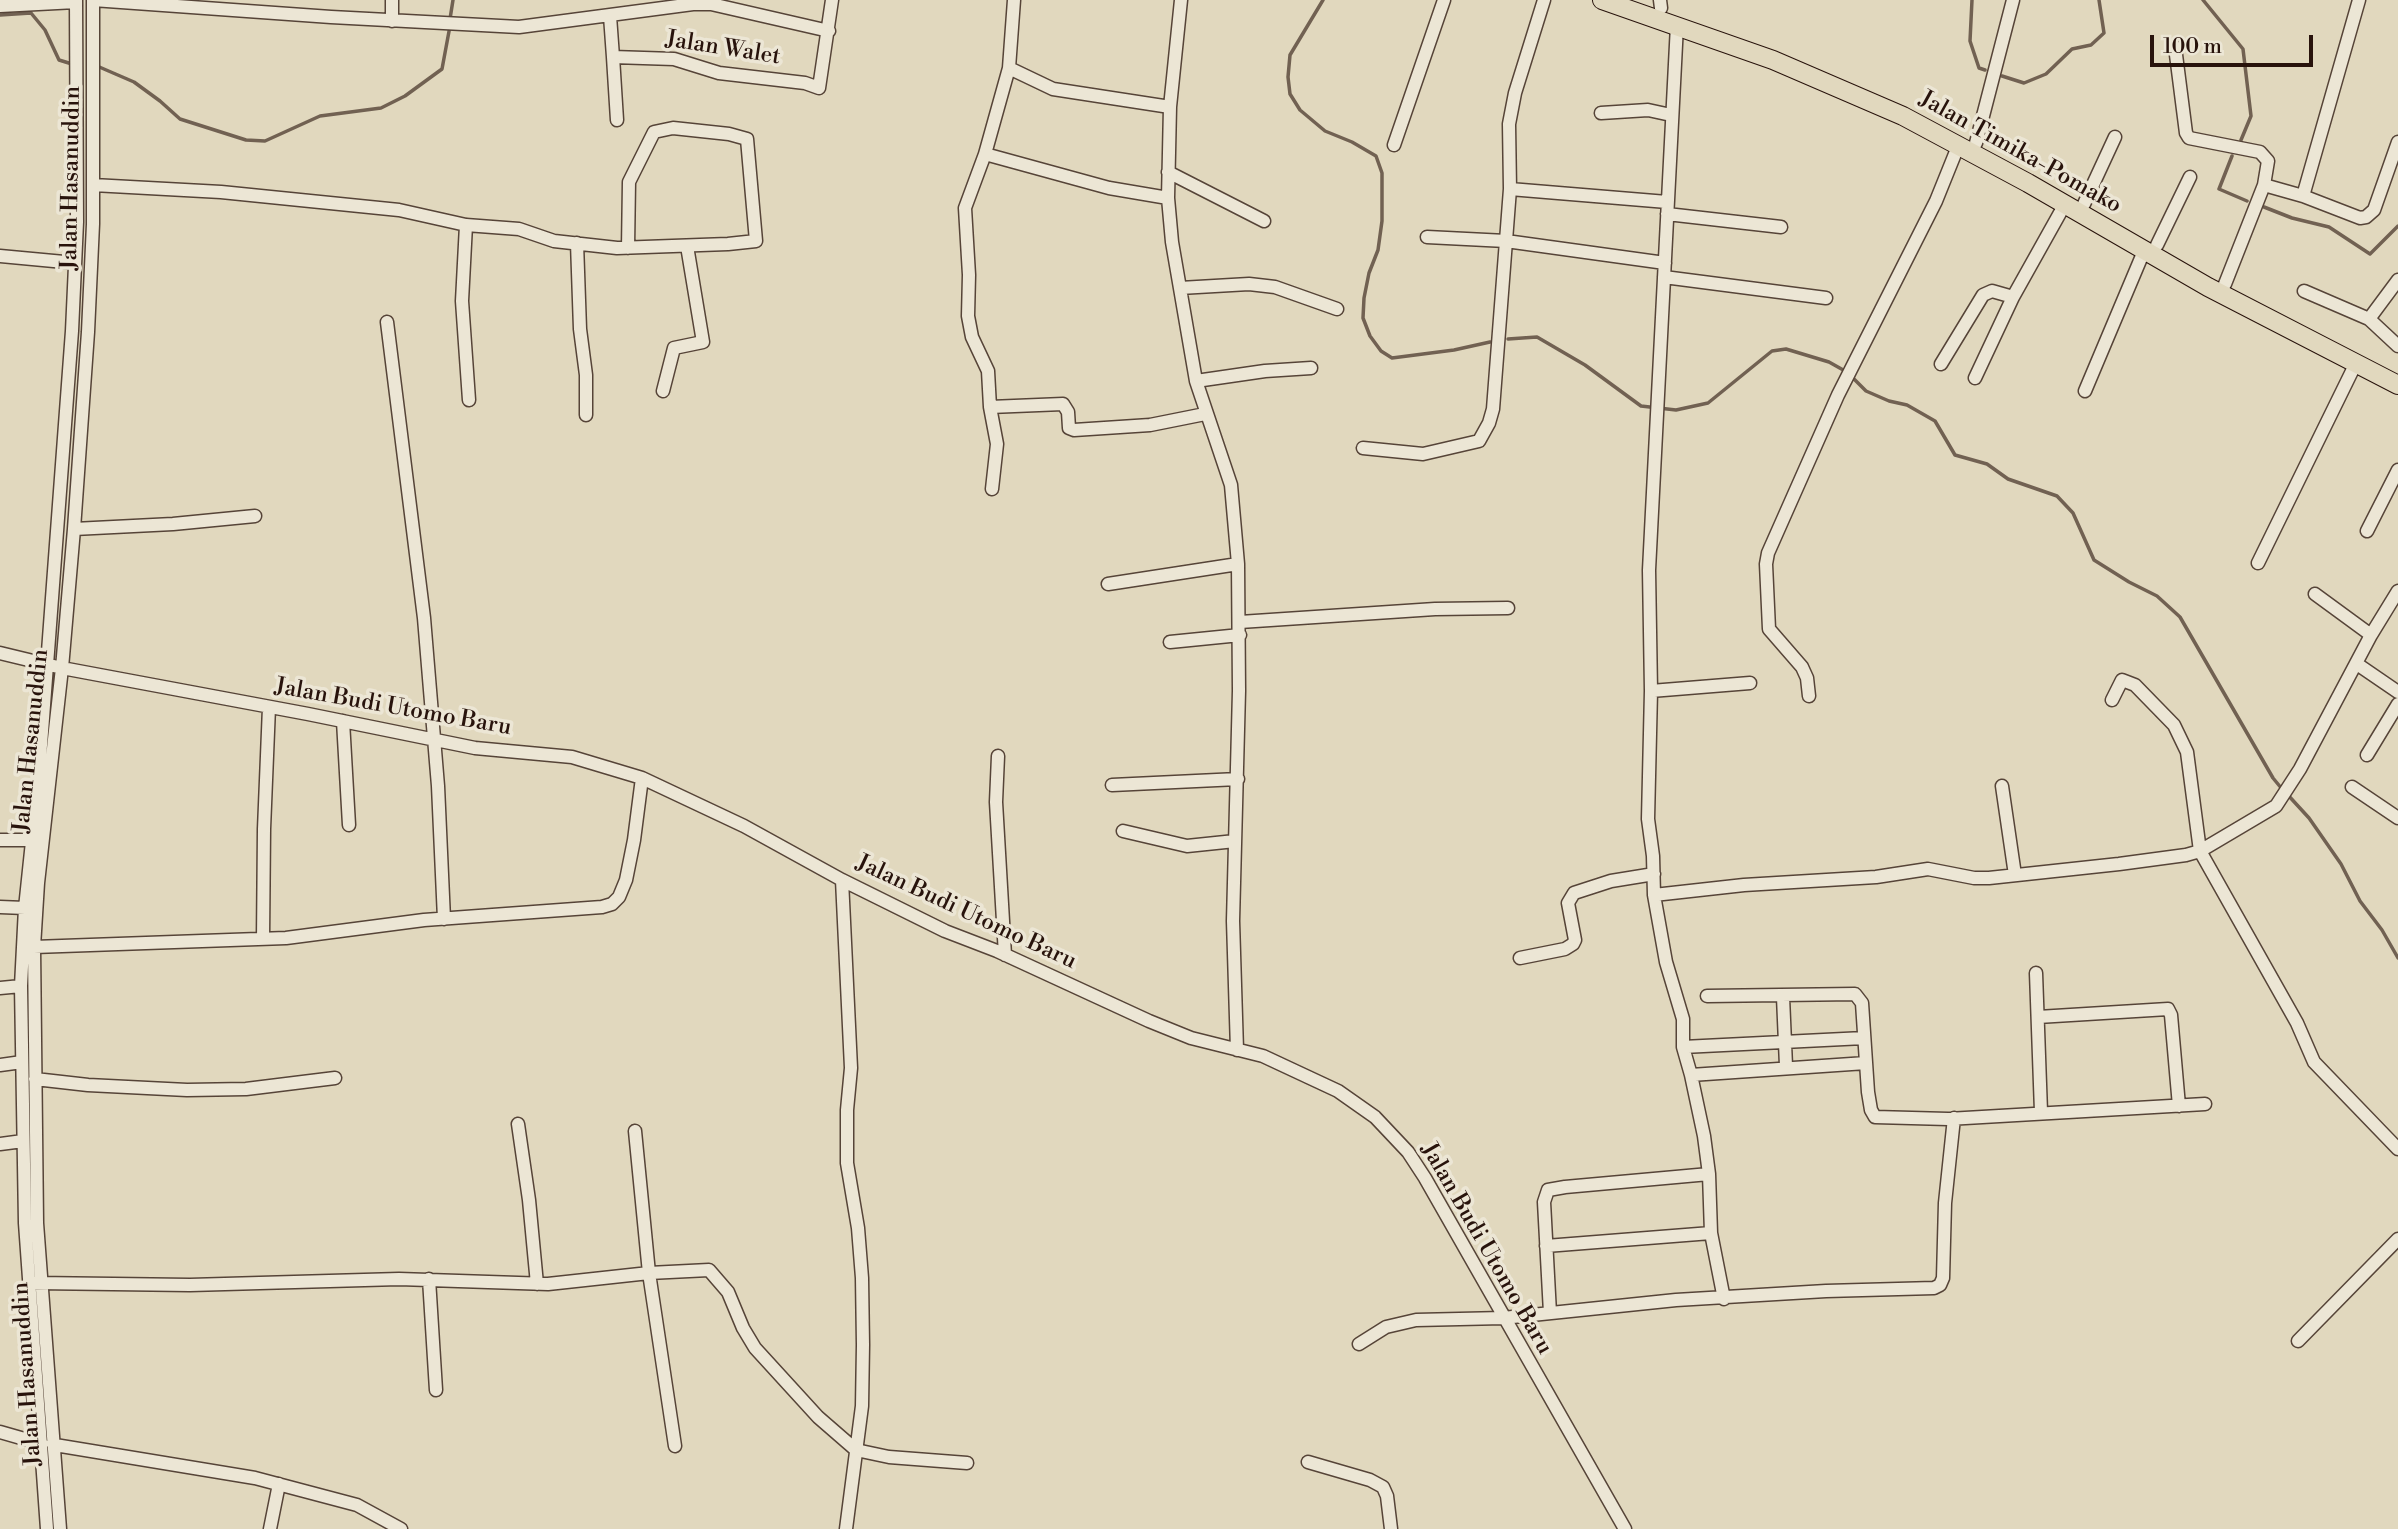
<!DOCTYPE html>
<style>
body{margin:0}
#map{position:relative;width:2398px;height:1529px;overflow:hidden;background:#e1d8be;font-family:"Libre Bodoni",serif}
canvas{display:block}
.scale{position:absolute;left:2150px;top:35px;width:163px;height:32px;box-sizing:border-box;border:4px solid #28130c;border-top:0;padding-left:9px;font-size:21px;line-height:24px;white-space:nowrap;color:#28130c;-webkit-text-stroke:5px #ece6d5;paint-order:stroke}
</style>
<div id="map">
<canvas width="2398" height="1529"></canvas>
<div class="scale">100 m</div>
</div>
<script>
const context = document.querySelector('canvas').getContext('2d');
context.lineJoin = 'round';
const shape = rows => new Path2D(rows.map(r => 'M' + r).join(''));
function trace(path, color, width, dash) { context.strokeStyle = color; context.lineWidth = width; context.lineCap = dash ? 'butt' : 'round'; context.setLineDash(dash || []); context.stroke(path); }
function drawText(font, color, halo, rows, align = 'center') {
  context.font = font + ' "Libre Bodoni",serif'; context.lineWidth = 7; context.setLineDash([]); context.textBaseline = 'middle'; context.strokeStyle = halo; context.fillStyle = color; for (const [text, x, y, turn = 0] of rows) {
    context.save(); context.translate(x, y); context.rotate((+turn || 0) * Math.PI / 180); context.textAlign = isNaN(turn) ? turn : align; if (halo) context.strokeText(text, 0, 0); context.fillText(text, 0, 0); context.restore();
  }
}
trace(shape([
 [1323,0,1290,55,1288,77,1290,94,1300,110,1325,131,1352,142,1376,156,1382,173,1382,221,1378,250,1369,273,1364,298,1363,318,1370,336,1381,351,1392,358,1454,350,1490,342],
 [1972,0,1970,41,1979,68,1985,70],
 [2203,0,2243,49,2251,116,2241,140],
 [0,15,31,13,45,30,59,60,72,64],
 [450,19,453,0],
 [97,66,134,82,160,101,180,119,246,140,265,141,320,116,381,108,405,96,442,69,450,26],
 [2002,76,2024,83,2046,74,2072,49,2091,45,2104,33,2099,0],
 [2232,156,2219,189,2247,201],
 [2264,207,2292,218,2329,227,2370,254,2398,226],
 [1508,339,1537,337,1585,365,1641,406,1676,410,1708,403,1772,351,1786,349,1829,362,1845,371],
 [1851,376,1866,391,1889,401,1907,405,1935,421,1955,455,1987,464,2008,479,2057,496,2073,513,2094,560,2129,582,2157,596,2180,617,2273,778,2282,789],
 [2287,794,2309,818,2341,864,2360,901,2382,930,2398,958]
]), '#716152', 3.5);
const minor = shape([
 [93,0,331,17,519,27,693,4,711,4,829,31],
 [1181,0,1170,107,1168,198,1172,242,1196,381,1231,485,1238,564,1239,691,1233,921,1237,1050],
 [1660,0,1661,8],
 [0,6,76,2],
 [610,16,613,57,674,59,719,73,805,83,819,88,832,0],
 [392,21,392,0],
 [1677,25,1649,570,1651,691,1648,819,1653,856,1654,895,1666,962,1683,1019,1683,1047,1691,1075,1866,1063],
 [2175,47,2186,133,2189,138,2260,152,2268,161,2264,185,2225,284],
 [613,57,617,120],
 [1009,68,1053,89,1170,107],
 [1601,113,1648,110,1671,115],
 [1976,143,2013,0],
 [1394,145,1444,0],
 [985,154,1109,188,1168,198],
 [1168,172,1264,221],
 [93,185,221,192,399,210,466,225,519,229,554,241,617,248,728,244,756,241,747,139,729,134,673,128,654,132,629,182,628,248],
 [2264,185,2303,196,2360,218,2366,217,2374,210,2398,142],
 [1510,189,1667,202],
 [2303,196,2359,0],
 [2084,204,2115,137],
 [1667,214,1781,227],
 [466,225,462,301,469,400],
 [1427,237,1506,241,1665,263],
 [577,243,580,329,586,375,586,415],
 [2157,245,2190,177],
 [0,256,75,263],
 [1664,277,1826,298],
 [1180,288,1249,284,1275,287,1337,309],
 [2304,291,2369,319,2398,346],
 [2369,319,2398,280],
 [387,322,424,618,438,786,444,919],
 [1941,364,1983,295,1992,291,2013,297],
 [1975,378,2013,297,2065,204],
 [1196,381,1265,371,1311,368],
 [663,391,674,348,703,342,687,246],
 [2085,391,2144,251],
 [990,407,1063,404,1068,412,1069,428,1074,430,1150,425,1205,414],
 [1363,448,1423,454,1479,441,1489,423,1493,409,1510,189,1509,124,1515,93,1544,0],
 [992,489,997,444,990,407,988,371,972,337,968,316,969,275,965,208,985,154,1009,68,1014,0],
 [74,529,173,524,255,516],
 [2367,531,2398,470],
 [2258,563,2356,363],
 [1108,584,1238,564],
 [2315,594,2371,635],
 [1240,622,1435,609,1508,608],
 [1170,642,1240,635],
 [0,653,62,668,308,714,475,748,572,757,642,778,744,826,842,880,945,931,997,951,1149,1021,1191,1038,1263,1056,1338,1091,1375,1117,1408,1152,1425,1178,1625,1529],
 [2357,664,2398,692],
 [1651,691,1750,683],
 [1809,696,1807,678,1802,667,1769,629,1766,564,1768,553,1838,395,1936,201,1959,144],
 [2112,700,2122,680,2135,685,2174,725,2187,752,2200,851,2297,1023,2314,1062,2398,1149],
 [343,721,349,825],
 [2367,755,2398,704],
 [998,756,996,802,1005,955],
 [1112,785,1238,779],
 [2002,786,2015,875],
 [2352,787,2398,818],
 [1123,831,1187,846,1235,841],
 [0,840,31,840],
 [842,880,851,1068,847,1110,847,1163,858,1228,862,1278,863,1345,862,1406,846,1529],
 [1654,895,1744,885,1876,877,1928,869,1974,878,1989,878,2119,864,2186,855,2200,851,2276,806,2300,769,2371,635,2398,591],
 [0,907,25,908],
 [263,939,264,829,269,707],
 [34,947,286,938,424,920,602,907,612,904,619,897,626,880,634,840,642,778],
 [1520,958,1565,949,1573,944,1575,940,1568,903,1574,893,1611,881,1654,874],
 [2036,973,2041,1112],
 [0,988,21,986],
 [1707,996,1855,994,1862,1003,1868,1092,1871,1110,1875,1117,1948,1119,2205,1104],
 [1783,997,1786,1066],
 [2038,1017,2168,1009,2171,1015,2179,1106],
 [1683,1047,1864,1038],
 [0,1065,22,1062],
 [1691,1075,1704,1136,1709,1174,1711,1233,1724,1299],
 [35,1079,88,1085,187,1090,246,1089,335,1078],
 [518,1124,529,1200,537,1284],
 [0,1144,23,1141],
 [1546,1246,1711,1233],
 [429,1279,436,1390],
 [36,1283,190,1285,399,1279,548,1284,649,1273,635,1131],
 [1550,1313,1544,1202,1548,1190,1565,1187,1709,1174],
 [2298,1341,2398,1239],
 [1359,1344,1386,1327,1416,1320,1503,1318,1676,1300,1826,1291,1934,1288,1940,1285,1943,1278,1945,1203,1954,1118],
 [0,1432,42,1444],
 [55,1445,255,1478,357,1505,401,1529],
 [675,1446,649,1273,709,1270,728,1292,743,1328,755,1348,818,1417,856,1450,889,1457,967,1463],
 [1308,1462,1370,1480,1383,1487,1387,1496,1391,1529],
 [47,1529,25,1223,21,986,25,908,38,785,72,331,77,222,76,0],
 [60,1529,37,1223,34,947,38,883,62,668,74,529,88,332,93,224,93,0],
 [270,1529,279,1484]
]);
const highway = shape([
 [1602,0,1773,60,1903,116,2028,183,2208,287,2398,385]
]);
trace(minor, '#564438', 15);
trace(highway, '#28130c', 20);
trace(minor, '#ece6d5', 12);
trace(highway, '#e1d8be', 18);
drawText('23px', '#28130c', '#ece6d5', [
 ["Jalan Walet",723,49,9],
 ["Jalan Timika-Pomako",2020,153,29],
 ["Jalan Hasanuddin",72,178,-89],
 ["Jalan Budi Utomo Baru",393,708,10],
 ["Jalan Hasanuddin",32,741,-84],
 ["Jalan Budi Utomo Baru",966,913,25],
 ["Jalan Budi Utomo Baru",1486,1249,60],
 ["Jalan Hasanuddin",28,1374,-94]
]);
</script>
